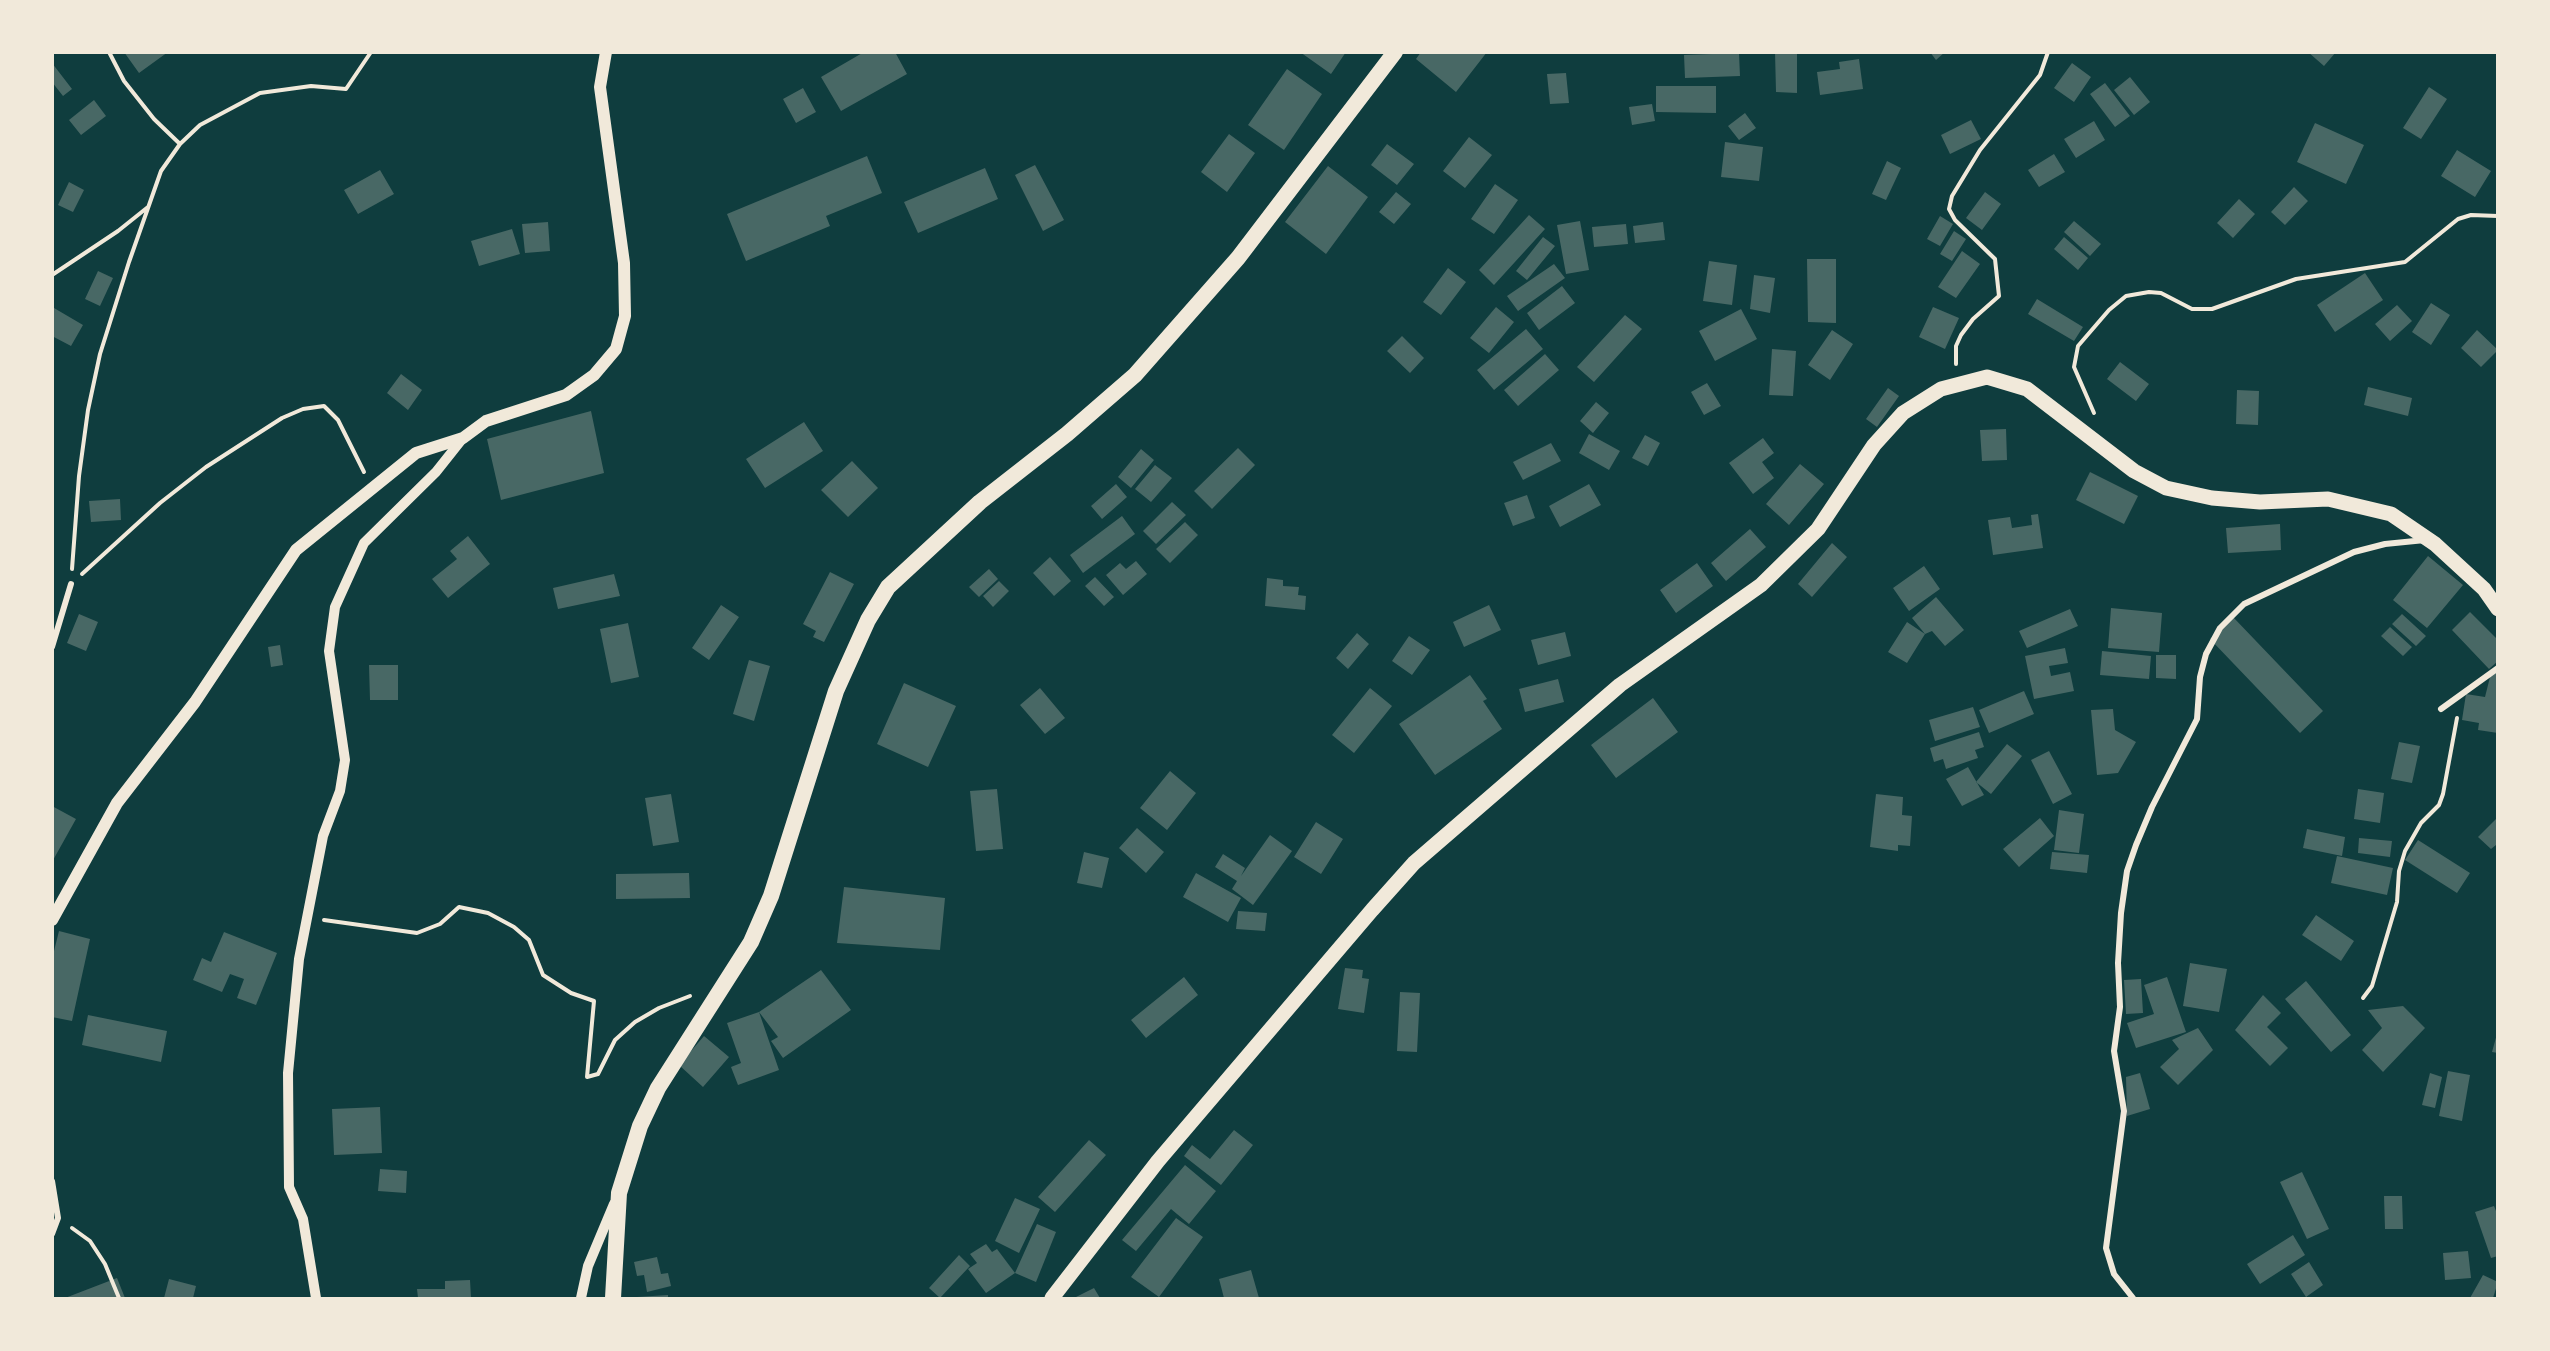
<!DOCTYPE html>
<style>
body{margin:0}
#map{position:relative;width:2550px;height:1351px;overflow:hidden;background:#0f3d3e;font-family:"Work Sans",sans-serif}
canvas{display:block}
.frame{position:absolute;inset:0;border:54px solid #f1e9da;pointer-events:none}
</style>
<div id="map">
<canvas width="2550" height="1351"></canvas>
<div class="frame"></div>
</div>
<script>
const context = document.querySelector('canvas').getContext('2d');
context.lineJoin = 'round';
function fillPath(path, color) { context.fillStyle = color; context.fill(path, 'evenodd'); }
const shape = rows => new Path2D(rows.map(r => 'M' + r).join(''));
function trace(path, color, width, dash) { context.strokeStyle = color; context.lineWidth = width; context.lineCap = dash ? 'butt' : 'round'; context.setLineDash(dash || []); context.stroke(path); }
fillPath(shape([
 [124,52,168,52,139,73],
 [864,52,895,52,907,74,841,111,821,77],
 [1300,52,1346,52,1331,74],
 [1421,52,1487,52,1456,92,1416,59],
 [1775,52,1797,52,1797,93,1776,92],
 [1930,52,1945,52,1936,60],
 [2308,52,2336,52,2324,66],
 [1739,53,1740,76,1685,78,1684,55],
 [1859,59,1863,89,1820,95,1817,72,1840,69,1839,62],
 [52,63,72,89,63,96,52,82],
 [2072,63,2091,77,2074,102,2054,88],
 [1287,69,1322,94,1284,150,1248,125],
 [1566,73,1569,103,1550,104,1547,74],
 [2130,77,2150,102,2134,115,2114,90],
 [2105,83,2130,116,2115,127,2090,94],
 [1656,86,1716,86,1716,113,1656,112],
 [2429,87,2447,99,2421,139,2403,128],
 [803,88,816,112,796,123,783,99],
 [94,100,106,116,81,135,69,120],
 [1652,104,1655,121,1632,125,1629,107],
 [1745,113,1756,128,1739,140,1728,126],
 [1971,120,1981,139,1950,154,1941,135],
 [2094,121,2105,140,2076,158,2064,139],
 [2315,123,2364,145,2346,184,2297,162],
 [1229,134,1255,153,1227,192,1201,172],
 [1469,137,1492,155,1465,188,1443,171],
 [1725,142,1763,147,1759,181,1721,177],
 [1387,144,1414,164,1397,185,1371,165],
 [2457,150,2491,171,2475,197,2441,176],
 [2054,154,2065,172,2039,187,2028,170],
 [867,156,882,193,826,216,830,226,746,261,727,214],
 [1887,161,1901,168,1886,200,1872,194],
 [1035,165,1064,220,1043,231,1015,175],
 [1328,166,1368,197,1326,254,1285,222],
 [985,168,998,199,918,233,904,202],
 [380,170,394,194,358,214,344,190],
 [69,182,84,190,73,212,58,205],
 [1495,184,1518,200,1494,234,1471,219],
 [2294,187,2308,201,2285,225,2271,212],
 [1396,192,1411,204,1394,224,1379,212],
 [1985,192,2001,204,1982,230,1966,218],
 [2239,199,2255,214,2233,238,2217,223],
 [1529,215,1545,229,1494,285,1479,270],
 [1940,216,1953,224,1940,246,1927,239],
 [1580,221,1589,270,1566,274,1557,225],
 [2074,221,2101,244,2090,256,2064,232],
 [548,222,550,251,525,253,522,224],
 [1663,222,1665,240,1635,243,1633,226],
 [1626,224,1628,244,1594,247,1592,227],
 [512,229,520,254,479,266,471,241],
 [1954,231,1966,239,1952,261,1940,254],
 [1543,237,1555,246,1527,280,1516,271],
 [2064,237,2088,258,2078,270,2054,249],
 [1962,251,1980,264,1956,298,1938,287],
 [1807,259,1836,259,1836,323,1808,322],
 [1709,261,1737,265,1732,305,1703,301],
 [1554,264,1565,278,1518,311,1507,296],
 [1448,268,1466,282,1441,315,1423,302],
 [98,271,113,278,100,306,85,299],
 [2365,273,2383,300,2335,332,2317,305],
 [1754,275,1775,278,1770,313,1750,309],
 [1562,286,1575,303,1539,330,1527,313],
 [2037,299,2083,327,2074,341,2028,314],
 [2431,303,2450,315,2431,345,2412,332],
 [2397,305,2412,321,2390,341,2375,324],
 [1496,307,1514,322,1489,353,1470,338],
 [1933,307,1959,318,1945,349,1919,337],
 [54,308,83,325,71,346,52,336],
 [1741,309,1757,339,1715,361,1699,331],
 [1625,315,1642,329,1594,382,1577,367],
 [1526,329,1543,349,1494,390,1477,370],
 [1832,330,1853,344,1830,380,1808,365],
 [2477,330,2498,350,2481,367,2461,348],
 [1402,336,1424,358,1410,373,1387,351],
 [1772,349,1796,351,1793,396,1769,395],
 [1545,354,1559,370,1518,406,1504,390],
 [2120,362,2149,384,2136,401,2107,379],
 [401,374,422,390,408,410,387,393],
 [1707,383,1721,406,1704,415,1691,392],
 [2368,387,2412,398,2408,416,2364,405],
 [1888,388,1899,396,1877,427,1866,419],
 [2237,390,2259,391,2258,425,2236,424],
 [1596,402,1609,413,1593,433,1580,421],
 [591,411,604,473,501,500,487,439],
 [804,422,823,451,765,488,746,459],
 [2006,429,2007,460,1982,461,1980,430],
 [1589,434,1620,451,1609,470,1579,453],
 [1645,435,1660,443,1648,466,1632,458],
 [1763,438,1774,453,1762,462,1774,478,1753,494,1729,463],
 [1551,443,1561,461,1523,480,1513,462],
 [1238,448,1255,465,1212,509,1194,491],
 [1141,449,1154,460,1131,488,1118,477],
 [852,461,878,488,848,517,821,490],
 [1800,464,1824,484,1789,525,1766,504],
 [1155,465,1172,478,1151,502,1135,489],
 [2090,472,2138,496,2124,524,2076,500],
 [1116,484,1127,497,1102,519,1091,506],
 [1589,484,1601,505,1560,527,1549,506],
 [1527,495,1535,518,1513,526,1504,503],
 [120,499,121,520,91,522,89,501],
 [1172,502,1186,515,1156,544,1143,531],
 [2038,514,2043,548,1993,555,1988,520,2010,517,2012,528,2032,525,2031,515],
 [1122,516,1135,534,1083,573,1070,555],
 [1185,522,1198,535,1170,563,1156,549],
 [2280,524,2281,550,2228,553,2226,528],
 [1750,529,1766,547,1726,581,1711,563],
 [468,536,490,564,448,598,432,579,457,559,450,551],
 [1832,543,1847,557,1812,597,1798,584],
 [2428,556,2463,585,2427,628,2393,600],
 [1050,557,1071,581,1054,596,1033,573],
 [1136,561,1147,574,1123,595,1106,575,1120,563,1126,569],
 [1697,563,1713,586,1676,613,1660,590],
 [1924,566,1940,589,1909,611,1893,588],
 [989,569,998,579,979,597,969,587],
 [830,572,854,584,824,642,813,637,816,631,803,624],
 [614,574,620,596,558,609,553,588],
 [1095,577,1114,597,1104,606,1085,586],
 [1267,578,1283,580,1283,586,1299,587,1298,595,1306,596,1305,610,1265,606],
 [999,581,1009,591,993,607,983,596],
 [1936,597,1964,630,1945,646,1932,631,1925,634,1907,663,1888,652,1907,622,1925,634,1912,618],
 [721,605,739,617,709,660,692,648],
 [1489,605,1501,630,1464,647,1453,622],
 [2111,608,2162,613,2159,652,2108,648],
 [2070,609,2078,626,2027,648,2019,631],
 [2470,612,2498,640,2498,661,2489,669,2452,630],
 [79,614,98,622,86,651,67,643],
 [2402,614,2426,636,2416,646,2392,624],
 [2233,617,2323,711,2300,733,2210,639],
 [628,623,639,677,611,683,600,629],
 [2390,627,2412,647,2403,656,2381,636],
 [1565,632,1571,656,1538,665,1531,640],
 [1357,633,1369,644,1348,669,1336,658],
 [1409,636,1430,650,1412,675,1392,661],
 [280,645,283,665,271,667,268,647],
 [2065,648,2068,663,2049,666,2051,676,2070,672,2074,691,2034,699,2025,656],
 [2102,651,2151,656,2149,679,2100,675],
 [2156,655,2176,655,2176,679,2156,678],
 [749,660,770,666,754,721,733,714],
 [369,665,398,665,398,700,370,700],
 [2498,671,2498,733,2478,730,2479,723,2462,720,2466,694,2485,697,2490,677],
 [1470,675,1487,699,1483,701,1502,729,1435,775,1399,724],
 [1558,679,1564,702,1525,712,1519,689],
 [904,683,956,706,928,767,877,744],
 [1040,688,1065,718,1045,734,1020,705],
 [1370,688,1392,706,1354,753,1332,735],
 [2024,691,2034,714,1989,733,1979,710],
 [1653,698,1678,732,1616,778,1591,745],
 [1973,707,1980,727,1935,741,1929,720],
 [2113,709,2115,730,2136,742,2118,773,2097,775,2091,710],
 [1979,732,1984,747,1975,750,1978,758,1946,769,1943,759,1934,762,1930,748],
 [2399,742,2420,746,2412,783,2391,779],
 [2007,744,2022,756,1991,794,1976,782],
 [2049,751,2072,794,2053,804,2031,760],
 [1968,767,1984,795,1962,806,1946,779],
 [1170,771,1196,793,1167,830,1140,808],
 [997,789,1003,849,976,851,970,791],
 [2358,789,2384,793,2380,823,2354,819],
 [671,794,679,842,653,846,645,798],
 [1876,794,1903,797,1902,815,1912,816,1910,846,1898,845,1898,851,1870,847],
 [52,806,76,819,52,862],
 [2059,810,2084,814,2079,853,2054,850],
 [2498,817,2498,847,2496,845,2491,849,2478,837],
 [2040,818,2054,836,2019,867,2003,849],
 [1316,822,1343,839,1321,874,1294,857],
 [1137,828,1164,852,1146,873,1119,848],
 [2307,829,2345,837,2342,856,2303,848],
 [1270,835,1292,851,1253,905,1232,889,1237,881,1215,867,1223,854,1245,868,1241,876],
 [2359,838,2392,841,2390,857,2358,853],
 [2418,840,2470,873,2457,893,2405,860],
 [1084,852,1109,858,1102,888,1077,883],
 [2052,852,2089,855,2087,873,2050,869],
 [2337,856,2393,868,2387,895,2331,883],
 [689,873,690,898,616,899,616,874],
 [1196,873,1241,898,1228,922,1183,897],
 [844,887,945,898,940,950,837,943],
 [1238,911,1267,913,1265,931,1236,929],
 [2316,915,2354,941,2341,961,2302,935],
 [59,931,90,939,72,1021,52,1017,52,959],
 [224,932,277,953,256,1005,237,998,244,979,230,974,222,992,193,980,202,958,211,962],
 [2190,963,2227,969,2219,1012,2183,1006],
 [1345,968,1363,970,1362,978,1369,979,1364,1013,1338,1009],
 [821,970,851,1010,783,1058,771,1041,778,1037,759,1012],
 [1184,977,1198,995,1146,1038,1131,1020],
 [2167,977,2186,1032,2136,1048,2127,1023,2154,1014,2144,985],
 [2141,979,2143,1013,2126,1014,2124,980],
 [2306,981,2351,1035,2331,1052,2285,999],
 [1400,992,1420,993,1417,1052,1397,1051],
 [2263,995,2281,1013,2267,1027,2288,1048,2270,1066,2235,1030],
 [2403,1006,2425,1028,2383,1072,2362,1050,2382,1028,2368,1010],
 [759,1012,779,1070,738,1085,731,1067,741,1063,727,1023],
 [88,1015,167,1031,161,1062,82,1045],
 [2198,1028,2213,1050,2178,1085,2160,1067,2179,1049,2172,1040],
 [2497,1034,2498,1034,2498,1053,2492,1052],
 [704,1036,729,1057,703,1087,679,1065],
 [2448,1071,2470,1075,2462,1121,2439,1116],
 [2140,1073,2150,1109,2127,1116,2126,1077],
 [2430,1073,2442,1077,2435,1108,2422,1105],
 [380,1107,382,1153,334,1155,332,1109],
 [1234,1130,1253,1145,1221,1185,1184,1156,1192,1145,1210,1159],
 [1089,1140,1106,1155,1055,1212,1038,1197],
 [1185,1165,1216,1191,1189,1224,1171,1209,1136,1251,1122,1240],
 [380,1169,407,1171,406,1193,378,1191],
 [2302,1172,2329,1229,2307,1239,2280,1182],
 [2384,1196,2402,1196,2403,1229,2385,1229],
 [1015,1198,1040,1209,1019,1253,995,1241],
 [2494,1206,2498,1216,2498,1256,2491,1258,2475,1212],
 [1176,1218,1203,1237,1159,1297,1131,1277],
 [1037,1224,1056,1232,1036,1282,1015,1273],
 [2293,1235,2305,1255,2260,1284,2247,1264],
 [986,1244,992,1252,997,1249,1015,1273,986,1293,968,1269,977,1263,970,1254],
 [2468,1251,2471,1278,2445,1280,2443,1253],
 [959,1255,970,1266,940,1298,929,1288],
 [657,1257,661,1274,668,1273,671,1286,647,1292,644,1275,637,1276,634,1262],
 [2309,1262,2323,1285,2306,1297,2291,1274],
 [1251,1270,1259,1298,1224,1298,1219,1279],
 [2483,1275,2498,1282,2493,1298,2470,1298],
 [117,1278,125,1298,65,1298],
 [169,1279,196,1286,193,1298,164,1298],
 [470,1280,471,1298,418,1298,417,1289,445,1289,445,1281],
 [1094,1288,1100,1298,1074,1298],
 [668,1295,668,1298,637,1298,637,1297]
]), '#486865');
trace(shape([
 [180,144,200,125,260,93,311,86,346,89,371,52],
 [52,275,118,231,148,207],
 [1956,364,1956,346,1961,335,1973,319,1999,296,1995,259,1955,220,1949,209,1952,196,1980,150,2040,75,2048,52],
 [2094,413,2074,367,2078,346,2109,310,2126,296,2149,292,2161,293,2192,309,2212,309,2296,279,2405,262,2458,219,2471,215,2498,216],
 [72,569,79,476,88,410,100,354,129,262,161,171,180,144,154,119,124,81,109,52],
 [82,574,160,503,206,467,282,418,303,409,324,406,338,420,364,472],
 [324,920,417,933,440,924,459,907,488,913,514,927,529,940,543,975,571,993,594,1001,587,1077,598,1074,615,1040,635,1022,659,1008,690,996],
 [2363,998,2372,986,2397,902,2399,871,2405,851,2421,823,2439,805,2443,794,2457,718],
 [72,1228,90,1241,105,1264,119,1298]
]), '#f1e9da', 4);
trace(shape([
 [52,647,71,584],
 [2441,709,2498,668],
 [52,1181,58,1218,52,1234],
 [2133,1298,2114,1274,2106,1248,2124,1111,2114,1051,2120,1007,2118,963,2121,913,2127,871,2136,845,2152,807,2197,719,2200,677,2206,654,2220,628,2244,604,2354,552,2385,544,2425,540]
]), '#f1e9da', 6);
trace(shape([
 [316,1298,303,1219,289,1187,288,1073,299,959,323,836,340,791,345,760,329,651,335,607,364,543,436,472,463,438],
 [581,1298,588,1266,614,1204]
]), '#f1e9da', 10);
trace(shape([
 [52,920,117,803,195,702,296,550,416,453,463,438,486,421,566,395,594,375,616,349,625,316,624,263,600,87,606,52]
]), '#f1e9da', 12);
trace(shape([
 [1052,1298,1158,1161,1372,910,1414,863,1620,685,1761,585,1818,529,1874,445,1903,413,1941,389,1987,377,2027,389,2134,471,2166,488,2212,498,2260,502,2328,499,2391,514,2435,544,2484,589,2498,609]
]), '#f1e9da', 15);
trace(shape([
 [613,1298,619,1193,640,1126,658,1088,751,942,771,896,836,691,868,620,888,587,980,502,1067,434,1135,375,1238,258,1395,52]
]), '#f1e9da', 16);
</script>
